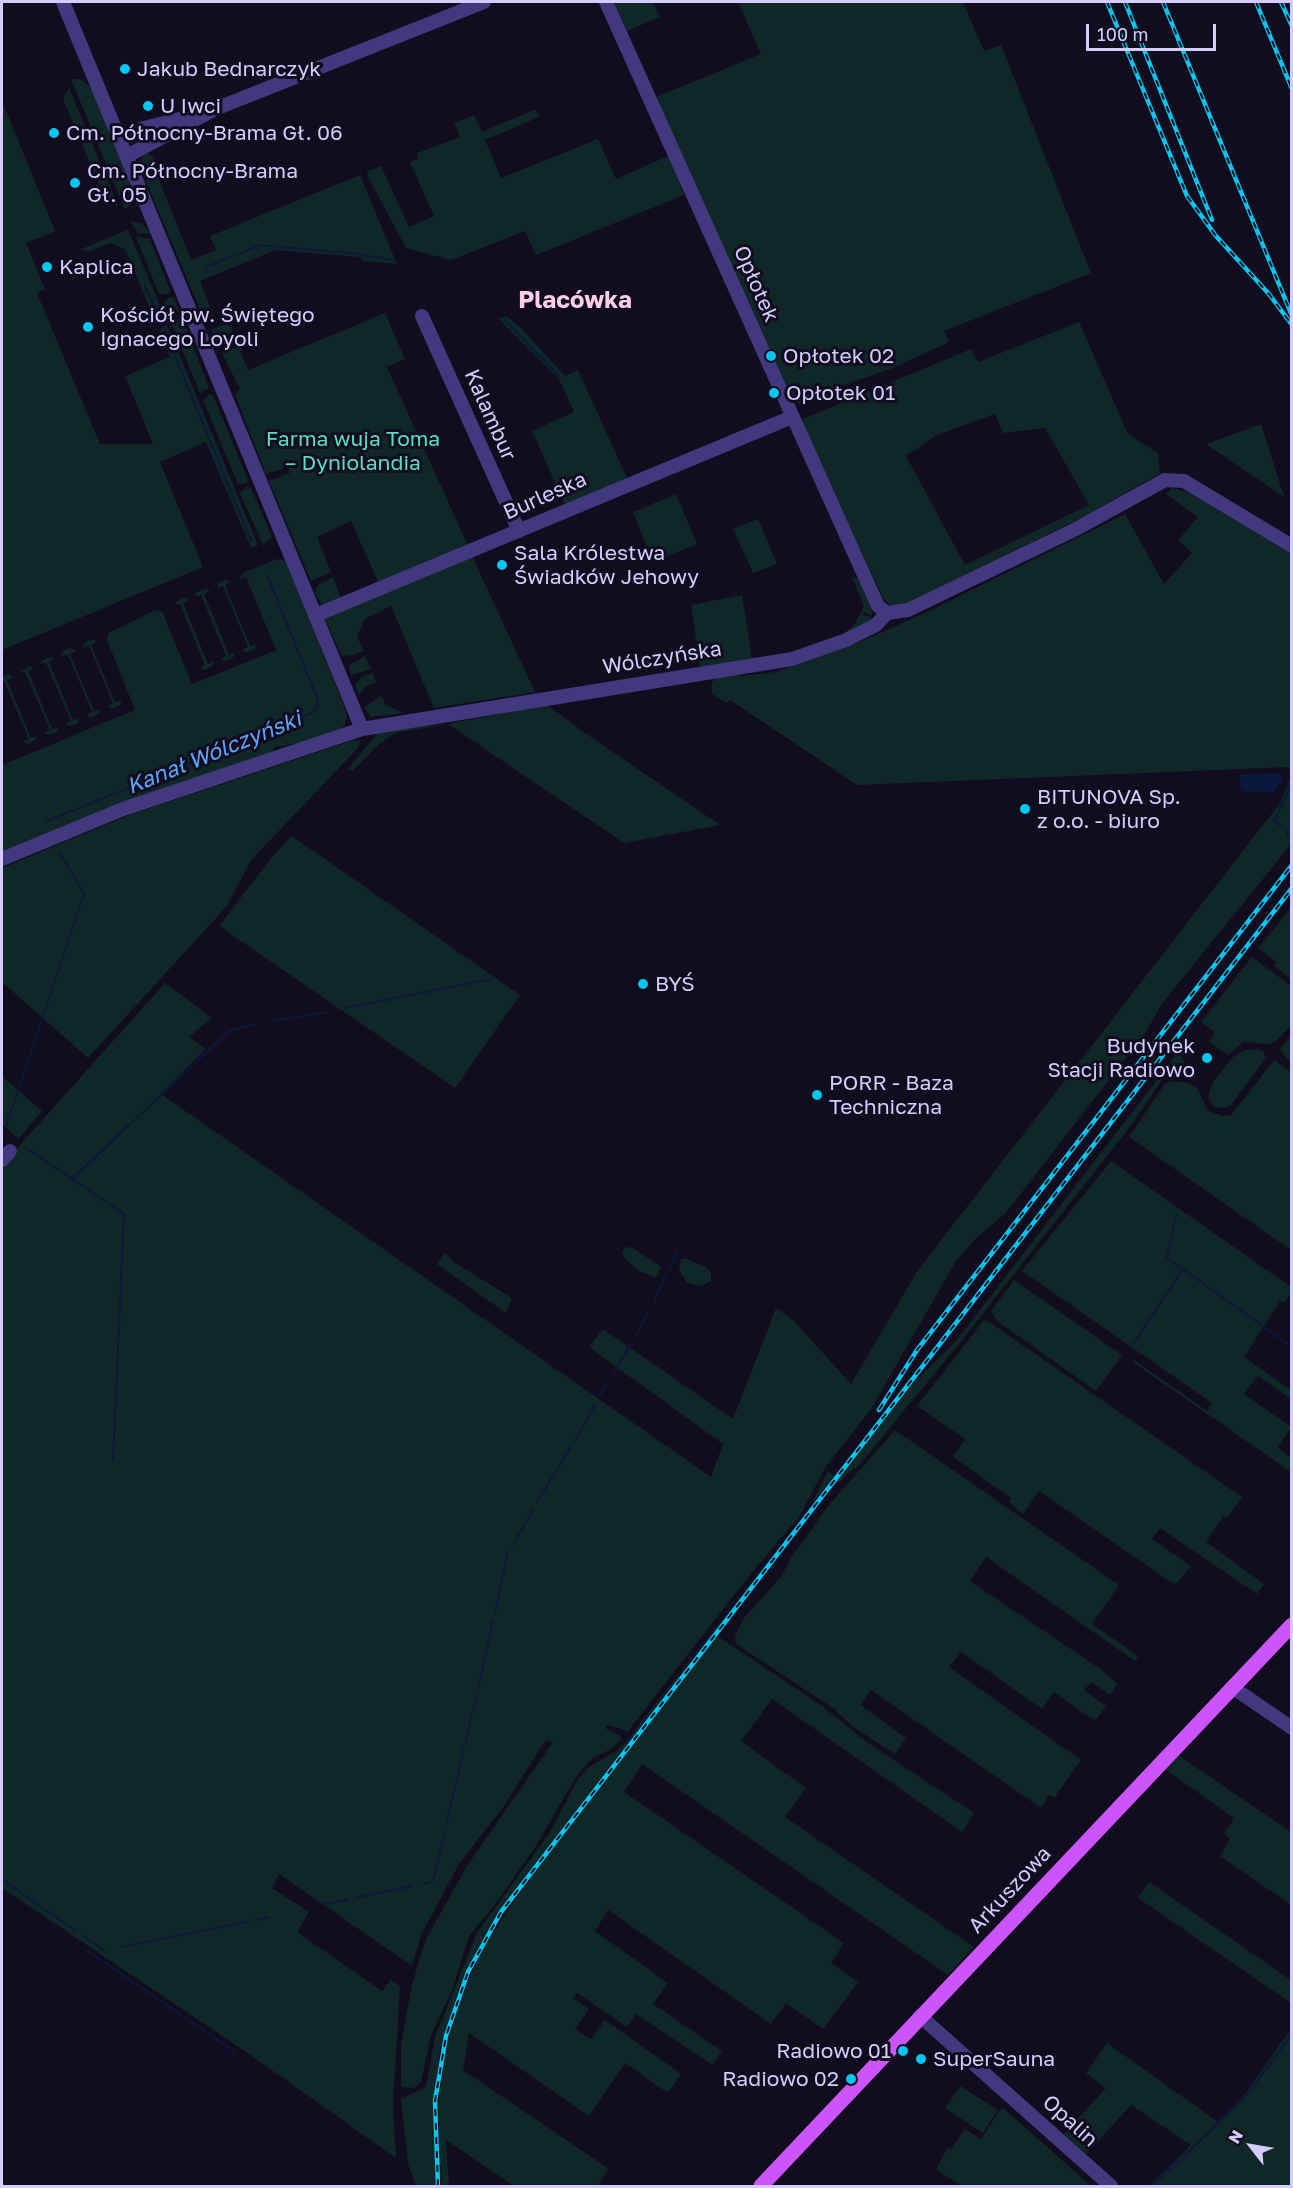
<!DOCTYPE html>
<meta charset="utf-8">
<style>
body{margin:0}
#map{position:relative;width:1293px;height:2188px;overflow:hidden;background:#110d1f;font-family:"Golos Text",sans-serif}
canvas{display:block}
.frame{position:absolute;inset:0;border:3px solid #d5cbfe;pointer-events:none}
.north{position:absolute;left:1221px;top:2116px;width:60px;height:60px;-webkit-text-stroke:4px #110d1f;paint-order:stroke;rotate:301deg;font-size:16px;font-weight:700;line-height:24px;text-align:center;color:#d5cbfe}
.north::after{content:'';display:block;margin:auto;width:21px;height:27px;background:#d5cbfe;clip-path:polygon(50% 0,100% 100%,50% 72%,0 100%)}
.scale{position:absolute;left:1086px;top:24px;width:130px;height:27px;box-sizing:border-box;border:3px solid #d5cbfe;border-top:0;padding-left:8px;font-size:18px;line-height:21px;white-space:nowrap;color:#d5cbfe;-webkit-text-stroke:4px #110d1f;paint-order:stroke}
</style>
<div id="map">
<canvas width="1293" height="2188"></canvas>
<div class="frame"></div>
<div class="north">N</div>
<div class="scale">100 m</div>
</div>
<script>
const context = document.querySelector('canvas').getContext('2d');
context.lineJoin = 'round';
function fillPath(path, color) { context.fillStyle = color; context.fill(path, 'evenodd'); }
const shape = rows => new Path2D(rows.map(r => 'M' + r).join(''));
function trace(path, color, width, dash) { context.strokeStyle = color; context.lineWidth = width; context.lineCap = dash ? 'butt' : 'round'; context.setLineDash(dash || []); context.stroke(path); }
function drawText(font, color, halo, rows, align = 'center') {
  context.font = font + ' "Golos Text",sans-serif'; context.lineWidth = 6; context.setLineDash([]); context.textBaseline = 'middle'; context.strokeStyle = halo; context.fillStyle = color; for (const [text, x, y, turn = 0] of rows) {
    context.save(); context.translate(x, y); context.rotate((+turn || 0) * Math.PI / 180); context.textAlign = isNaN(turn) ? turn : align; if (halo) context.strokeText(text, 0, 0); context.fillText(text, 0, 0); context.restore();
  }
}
fillPath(shape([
 [614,2,653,2,660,17,627,31],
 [738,2,963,2,984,51,1001,45,1091,273,944,331,949,342,893,368,838,387,802,405,794,402,656,97,761,54],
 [71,79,80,79,92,88,134,190,132,203,125,210],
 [69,88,118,205,111,205,105,199,63,99],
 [2,101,55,231,26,243,45,289,37,293,100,444,153,444,125,376,170,357,159,329,167,325,258,545,251,548,206,442,160,462,203,567,2,650],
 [536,109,539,117,485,140,501,178,598,139,616,179,668,156,684,195,536,255,525,231,451,260,406,248,367,175,368,171,381,166,409,227,434,216,410,162,418,158,417,153,460,137,454,123,474,115,482,132],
 [146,152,155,159,153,165,191,260,216,250,210,236,360,175,397,264,363,261,361,257,275,250,200,281,215,320,206,324,147,184,140,161],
 [130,221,142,223,152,234,138,233],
 [128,230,165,317,155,321,125,249,110,243,90,251,79,250],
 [136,237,150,239,170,290,169,294,159,294],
 [170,297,174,298,179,311,168,316,163,303],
 [385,313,405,359,387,367,469,548,380,586,351,521,317,537,331,572,311,581,269,481,290,473,288,467,266,474,235,395,240,389,222,353,238,346,248,370],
 [506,316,520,327,565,376,578,370,628,480,566,507,532,431,574,412,559,379,499,319],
 [182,317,209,388,200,393,171,322],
 [1079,322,1128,434,1158,453,1160,473,1092,512,970,573,899,607,891,606,884,600,800,420,971,349,978,362],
 [995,414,1003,433,1045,428,1089,505,965,565,906,456,937,435],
 [229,323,234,336,217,342,211,330],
 [210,394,213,395,248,480,246,483,238,484,203,400],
 [1261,424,1284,497,1206,444],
 [248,486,251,488,272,537,263,545,240,493],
 [1172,488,1196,494,1291,554,1291,844,1161,1005,1146,1032,1005,1214,975,1239,956,1261,871,1409,825,1468,799,1517,753,1571,628,1731,608,1725,605,1728,620,1736,621,1739,613,1748,593,1758,577,1775,536,1846,493,1907,469,1936,452,1991,431,2035,421,2082,414,2088,401,2087,401,2045,412,1984,426,1939,467,1866,553,1742,547,1740,543,1744,504,1806,459,1864,421,1935,412,1966,279,1874,272,1888,309,1912,297,1932,382,1991,391,1980,400,1986,393,2104,396,2158,249,2054,2,1888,2,1165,165,983,212,1018,189,1037,205,1049,161,1094,711,1477,723,1444,589,1347,603,1329,733,1419,776,1308,794,1321,851,1384,918,1270,1280,803,1290,779,1289,767,857,785,730,700,726,703,712,694,712,682,718,676,735,673,739,676,776,672,860,642,927,612,1125,514,1164,584,1192,553,1178,540,1198,517,1166,494],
 [676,494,697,544,653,562,633,512],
 [758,519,777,564,753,573,733,529],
 [472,556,535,692,434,708,391,606,365,619,357,637,364,651,348,656,341,655,325,619,327,616],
 [277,559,283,560,288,566,347,714,345,725,334,733,301,743,275,747,269,756,2,853,2,765,135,710,107,640,108,633,156,610,162,611,192,684,276,650,246,577,239,579,243,573],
 [333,577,342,601,322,604,315,594,316,589,318,585],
 [852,577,858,579,872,610,872,616,864,612,863,615,871,617,872,621,844,634,854,625,864,606],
 [226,580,231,582,225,585,250,646,256,644,255,649,247,652,242,650,248,647,223,586,217,588,218,583],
 [206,588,210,591,204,594,229,655,235,653,233,658,225,661,221,659,226,656,201,595,195,596,197,592],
 [742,595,752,659,700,668,691,605],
 [184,597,189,600,183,603,208,664,214,662,212,666,204,670,200,668,205,665,180,604,174,604],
 [93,639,97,642,91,645,115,702,122,701,120,705,112,709,107,706,113,703,89,646,83,647,84,643],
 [71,648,76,651,70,654,94,711,101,710,99,714,91,718,86,715,92,712,68,655,61,656,63,651],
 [365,656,371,669,351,675,349,665],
 [50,657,55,659,49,662,73,720,79,719,78,723,70,726,65,724,71,721,46,663,40,664,42,660],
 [29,666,34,668,28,671,52,729,58,727,57,732,49,735,44,733,50,730,25,672,19,673],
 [372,673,376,682,366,686,359,695,355,685,362,677],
 [9,674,13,677,7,680,31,738,37,736,35,740,28,744,23,741,29,739,4,681,2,681,2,677],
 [382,696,385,704,403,713,371,717,364,707],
 [547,705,588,735,720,825,624,843,448,724,394,733,379,744,352,771,348,769,380,730,448,724],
 [354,740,360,741,358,748,251,860,227,906,88,1058,2,982,2,868,132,814],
 [292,836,520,995,455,1088,219,926,271,858],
 [1291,908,1291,979,1274,966,1277,962,1258,948],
 [1252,957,1291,986,1291,1025,1275,1042,1268,1044,1243,1042,1228,1055,1209,1042,1215,1032,1201,1022],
 [1291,1035,1291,1063,1280,1050],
 [1255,1049,1263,1051,1266,1058,1231,1105,1226,1108,1214,1107,1208,1097,1213,1082,1233,1057,1246,1050],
 [1180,1050,1189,1076,1176,1073,1162,1080,1129,1128,958,1345,861,1463,826,1493,911,1386,956,1341],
 [1274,1060,1291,1072,1291,1250,1129,1137,1164,1085,1170,1081,1188,1083,1197,1088,1208,1111,1222,1116,1231,1115],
 [2,1076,42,1111,18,1139,2,1124],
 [1111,1161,1291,1287,1291,1292,1284,1303,1280,1301,1244,1357,1291,1390,1291,1399,1258,1376,1244,1394,1291,1427,1278,1448,1291,1458,1291,1472,1133,1362,1134,1360,1207,1411,1212,1403,1022,1271],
 [631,1247,661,1267,656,1278,639,1271,624,1258,622,1252,625,1248],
 [445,1253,455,1263,512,1298,506,1313,437,1264],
 [681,1259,687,1259,706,1267,711,1273,711,1281,701,1286,687,1283,679,1270],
 [1014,1280,1122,1355,1096,1391,997,1321,991,1311],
 [985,1319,1242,1497,1227,1518,1224,1515,1206,1542,1264,1584,1257,1594,1160,1528,1152,1539,1191,1566,1175,1585,1039,1491,1023,1514,1009,1502,1011,1498,953,1457,965,1439,917,1406],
 [895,1430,1119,1585,1092,1624,1138,1656,1135,1661,986,1557,970,1581,1102,1670,1117,1684,1110,1695,1091,1682,1084,1690,1106,1706,1095,1721,1054,1692,1042,1709,961,1652,949,1667,1081,1760,1054,1798,1049,1795,1041,1808,871,1690,860,1705,906,1738,895,1754,852,1726,833,1708,736,1644,735,1636,744,1618,781,1577,791,1558,828,1506],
 [828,1471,834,1476,812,1504,825,1476],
 [770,1558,521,1882,478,1948,457,1995,439,2057,433,2106,437,2186,416,2186,408,2164,401,2099,426,2087,435,2037,477,1933,550,1832,578,1779,589,1767,618,1750,626,1742],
 [717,1636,822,1706,864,1740,974,1813,962,1832,772,1699,741,1741,806,1788,785,1817,974,1947,948,1975,642,1764,624,1792,844,1943,831,1963,858,1982,823,2029,786,2003,771,2024,608,1910,595,1931,668,1983,653,2004,722,2051,713,2065,636,2014,627,2027,577,1993,573,1998,589,2009,575,2029,591,2039,605,2020,681,2074,668,2093,625,2063,589,2116,469,2033,463,2070,609,2169,597,2186,514,2186,446,2140,449,2186,442,2186,438,2108,444,2054,461,1998,482,1950,525,1885],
 [1178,1755,1291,1832,1291,1905,1220,1856,1230,1839,1224,1834,1234,1818,1165,1769],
 [1149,1882,1291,1980,1291,2003,1138,1898],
 [1291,2029,1291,2186,1150,2186,1191,2145,1131,2105,1086,2154,1064,2134,1106,2088,1086,2073,1107,2043,1218,2122,1245,2094],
 [960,2086,998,2110,983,2133,945,2108],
 [1002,2107,1091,2186,961,2186,936,2169,948,2147,951,2149,965,2129,981,2139]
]), '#102728');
fillPath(shape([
 [1280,773,1282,779,1274,793,1244,791,1240,787,1239,776,1242,774]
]), '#0a183b');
trace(shape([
 [206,267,260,245,349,253,394,260],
 [145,287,159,316],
 [505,320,558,375],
 [165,331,251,541],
 [45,822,312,713,317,708,318,700,267,575],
 [1288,837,1285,829,1274,821,1292,783],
 [345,1008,492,979],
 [270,1021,329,1012],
 [6,1126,84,894,60,853],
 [25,1147,124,1214,113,1460],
 [73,1178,229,1031,258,1023],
 [1176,1214,1167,1258,1292,1347],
 [669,1268,677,1252],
 [654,1301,665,1276],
 [636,1336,649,1310],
 [1133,1344,1183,1269],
 [613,1374,632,1342],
 [600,1395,608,1382],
 [575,1441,595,1405],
 [537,1502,570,1448],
 [513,1544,533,1510],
 [495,1613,508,1552],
 [479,1686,493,1620],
 [473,1711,477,1694],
 [466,1741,472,1714],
 [446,1824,464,1749],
 [2,1880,76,1931],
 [423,1884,431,1882,434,1878,444,1834],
 [355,1898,412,1886],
 [326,1904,347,1900],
 [255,1920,268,1917],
 [82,1935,105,1951],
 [121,1947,245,1922],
 [88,1951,235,2052],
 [1153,2186,1246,2096,1292,2034]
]), '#0a183b', 2);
trace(shape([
 [63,2,362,729],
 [606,2,878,606,887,613],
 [120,139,140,129,199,114],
 [127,156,215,109,484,2],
 [422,316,519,531],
 [887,613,908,610,1076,529,1165,480,1184,481,1292,546],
 [316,615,792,417],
 [2,859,123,809,362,729,792,659,846,640,876,625,887,613],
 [2,1160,10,1151],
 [1232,1687,1292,1728],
 [920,2016,1111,2186]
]), '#41387d', 14);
trace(shape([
 [761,2186,1292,1625]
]), '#cb54fc', 15);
const rail = shape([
 [1107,2,1187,196,1216,236,1269,294,1292,325],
 [1125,2,1212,220],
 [1163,2,1292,316],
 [1256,2,1292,89],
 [1281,2,1292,26],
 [879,1410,917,1350,1292,865],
 [438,2186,435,2101,446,2036,468,1972,501,1912,1292,888]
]);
trace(rail, '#04c6f1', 4.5);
trace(rail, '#110d1f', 2, [7]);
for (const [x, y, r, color] of [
 [125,69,6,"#04c6f1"],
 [148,106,6,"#04c6f1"],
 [54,133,6,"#04c6f1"],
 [75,183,6,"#04c6f1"],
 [47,267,6,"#04c6f1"],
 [88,327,6,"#04c6f1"],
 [771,356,6,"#04c6f1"],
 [774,393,6,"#04c6f1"],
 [502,565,6,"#04c6f1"],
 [1025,809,6,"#04c6f1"],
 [643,984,6,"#04c6f1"],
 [1207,1058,6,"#04c6f1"],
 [817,1095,6,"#04c6f1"],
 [903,2051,6,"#04c6f1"],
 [921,2059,6,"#04c6f1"],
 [851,2079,6,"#04c6f1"]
]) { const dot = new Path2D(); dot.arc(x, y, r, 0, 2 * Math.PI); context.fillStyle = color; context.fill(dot); trace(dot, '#110d1f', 2); }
drawText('21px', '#d5cbfe', '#110d1f', [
 ["Jakub Bednarczyk",137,69],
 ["U Iwci",160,106],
 ["Cm. Północny-Brama Gł. 06",66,133],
 ["Cm. Północny-Brama",87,171],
 ["Gł. 05",87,195],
 ["Kaplica",59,267],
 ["Kościół pw. Świętego",100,315],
 ["Ignacego Loyoli",100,339],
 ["Opłotek 02",783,356],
 ["Opłotek 01",786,393],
 ["Sala Królestwa",514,553],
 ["Świadków Jehowy",514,577],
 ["BITUNOVA Sp.",1037,797],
 ["z o.o. - biuro",1037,821],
 ["BYŚ",655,984],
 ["Budynek",1195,1046,"right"],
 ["Stacji Radiowo",1195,1070,"right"],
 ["PORR - Baza",829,1083],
 ["Techniczna",829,1107],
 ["Radiowo 01",891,2051,"right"],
 ["SuperSauna",933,2059],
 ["Radiowo 02",839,2079,"right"]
], 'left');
drawText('21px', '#d5cbfe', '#110d1f', [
 ["Opłotek",756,284,66],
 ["Kalambur",490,415,66],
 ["Burleska",545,496,-24],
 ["Wólczyńska",662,658,-9],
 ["Arkuszowa",1010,1890,-47],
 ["Opalin",1070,2121,42]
]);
drawText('21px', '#59dcc6', '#110d1f', [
 ["Farma wuja Toma",353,439],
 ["– Dyniolandia",353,463]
]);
drawText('italic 22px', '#5ba5fc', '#110d1f', [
 ["Kanał Wólczyński",214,753,-22]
]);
drawText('bold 24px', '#fecde8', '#110d1f', [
 ["Placówka",575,300]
]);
</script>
